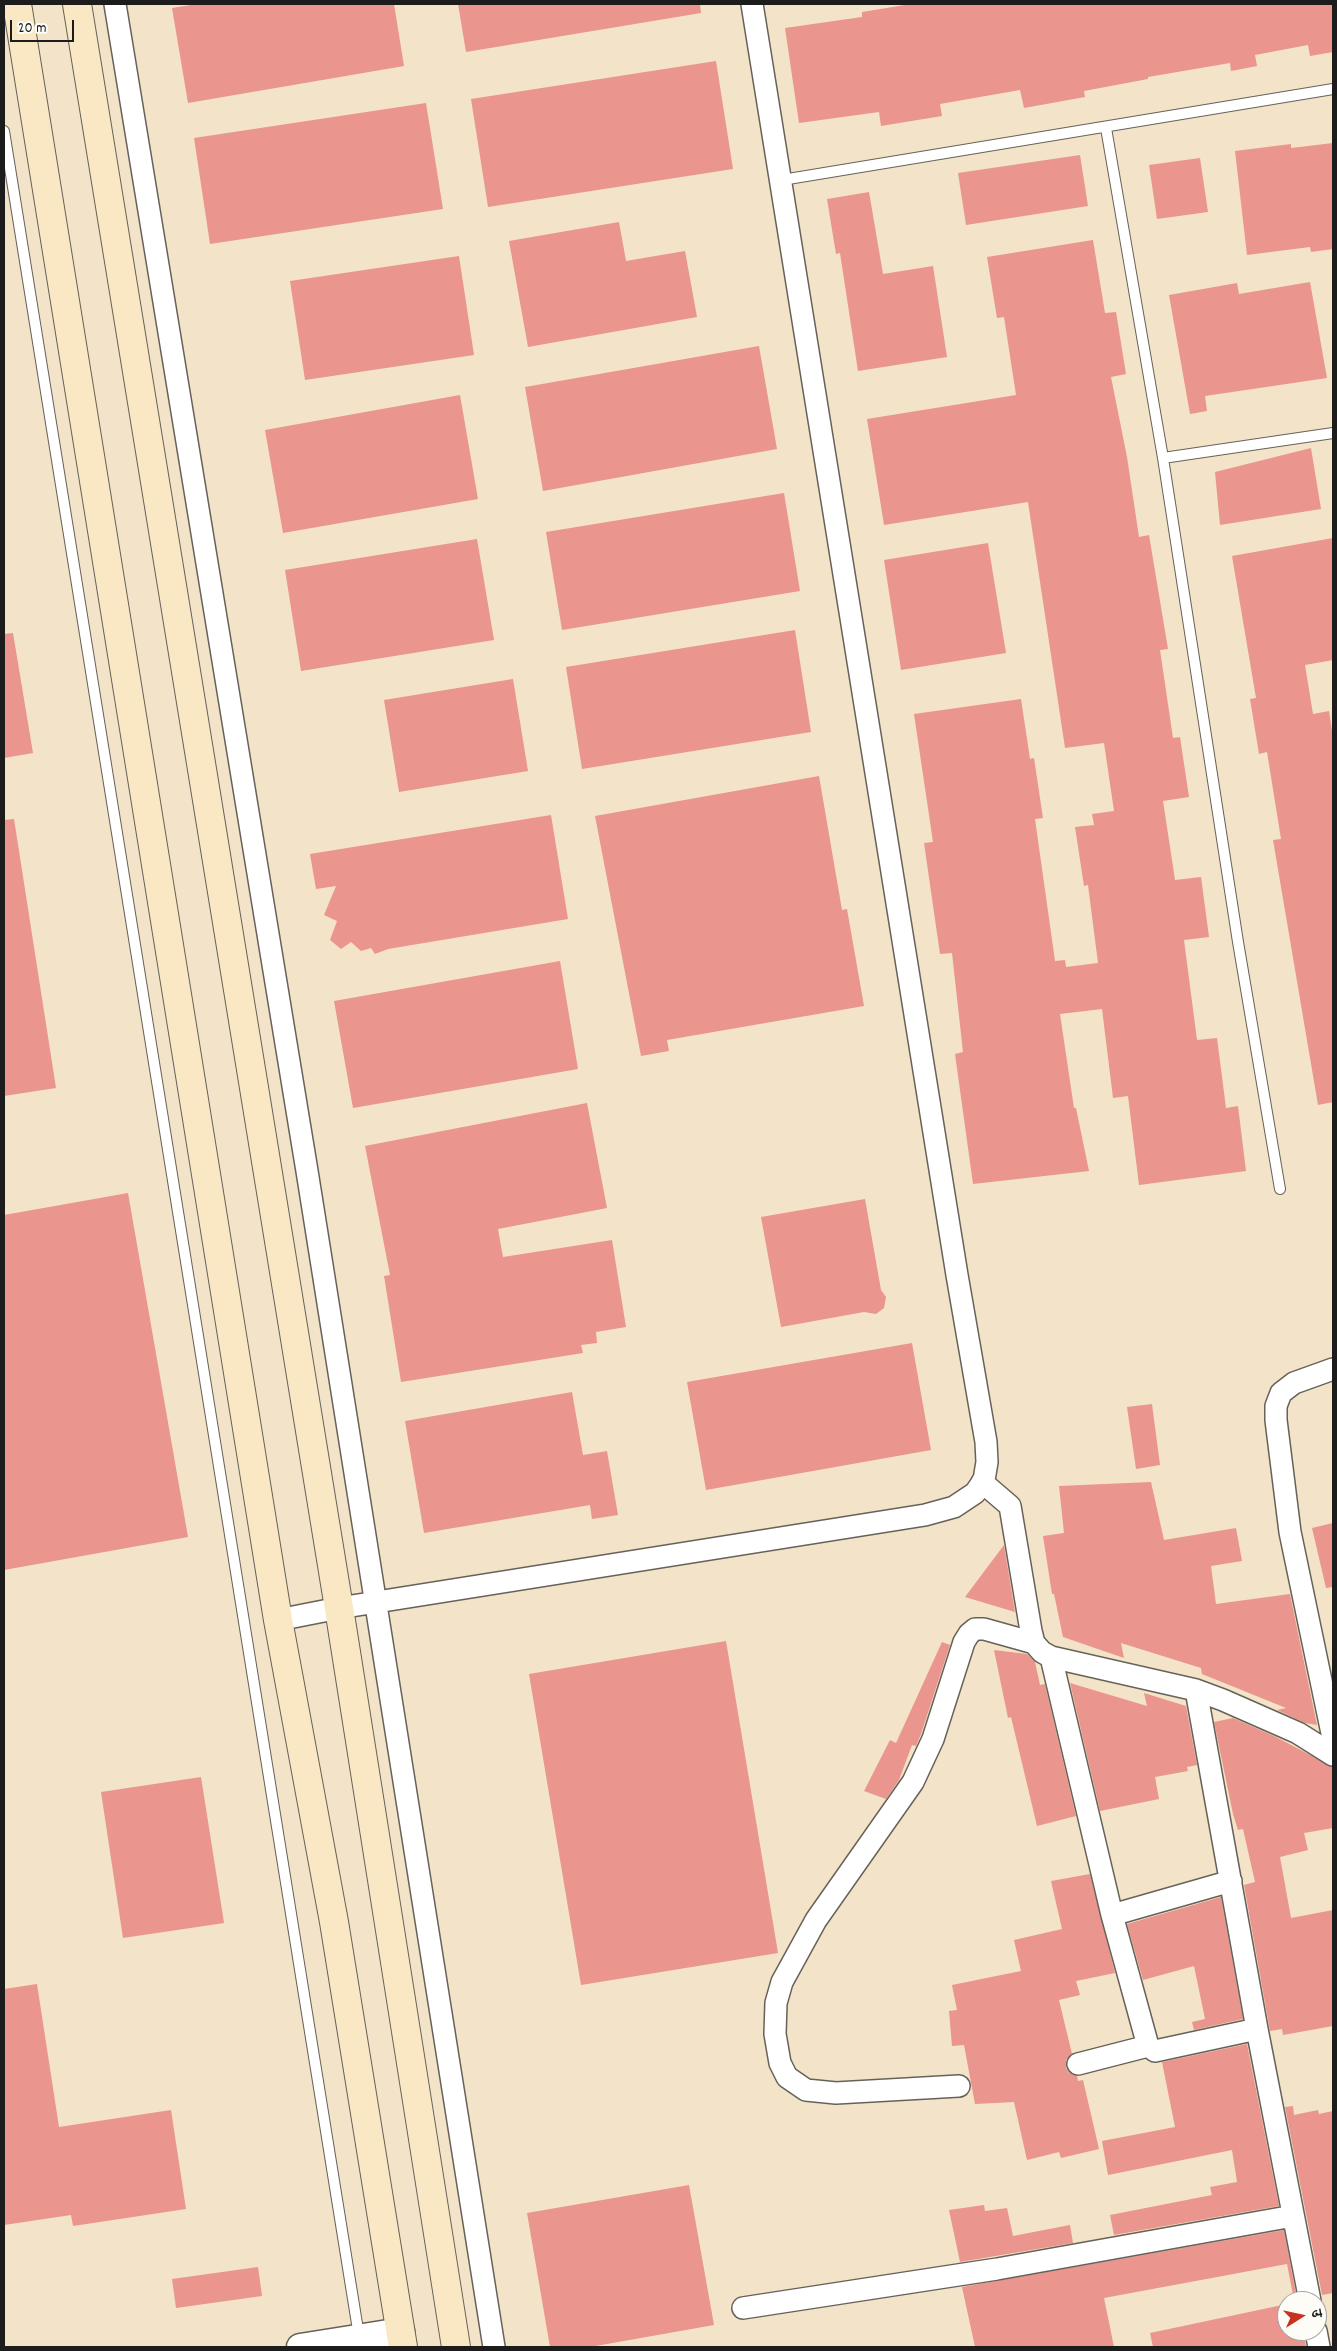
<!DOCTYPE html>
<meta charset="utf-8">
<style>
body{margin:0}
#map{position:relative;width:1337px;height:2351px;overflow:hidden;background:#f3e3c9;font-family:Dekko,"Playpen Sans Deva",sans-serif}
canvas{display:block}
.frame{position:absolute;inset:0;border:5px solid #1c1c1c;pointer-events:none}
.north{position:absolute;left:1277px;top:2291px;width:50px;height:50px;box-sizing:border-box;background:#fdfcf7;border:1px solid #a3a29f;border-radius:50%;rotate:80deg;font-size:14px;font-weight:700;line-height:20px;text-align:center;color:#1c1c1c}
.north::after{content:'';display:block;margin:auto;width:18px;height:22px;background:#c8321e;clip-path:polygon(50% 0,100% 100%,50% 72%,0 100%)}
.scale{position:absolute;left:10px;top:20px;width:64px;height:22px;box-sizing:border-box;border:2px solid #1c1c1c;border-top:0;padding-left:6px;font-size:15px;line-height:18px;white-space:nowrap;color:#1c1c1c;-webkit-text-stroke:4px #fdfcf7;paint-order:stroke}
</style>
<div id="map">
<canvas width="1337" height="2351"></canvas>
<div class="frame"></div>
<div class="north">उ</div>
<div class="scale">20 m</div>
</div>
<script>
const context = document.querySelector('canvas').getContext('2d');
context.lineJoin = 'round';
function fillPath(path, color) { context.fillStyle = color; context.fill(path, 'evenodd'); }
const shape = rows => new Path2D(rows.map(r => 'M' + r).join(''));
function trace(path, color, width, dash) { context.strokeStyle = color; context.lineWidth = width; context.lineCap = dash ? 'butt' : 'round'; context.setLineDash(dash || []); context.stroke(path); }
fillPath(shape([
 [197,4,394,4,404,66,188,103,172,8],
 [458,4,700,4,701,13,466,52],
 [911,4,1333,4,1333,52,1310,56,1308,45,1255,55,1257,66,1231,71,1230,63,1148,77,1148,79,1084,91,1085,97,1024,108,1020,90,940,104,942,116,881,126,879,112,799,123,785,28,862,17,862,12],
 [716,61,733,169,488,207,471,99],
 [426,103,443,209,210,244,194,138],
 [1333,143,1333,249,1311,252,1310,247,1247,255,1235,151,1291,144,1291,148],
 [1080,155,1088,206,966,225,958,173],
 [1200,158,1208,212,1157,219,1149,165],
 [869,192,883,274,933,266,947,357,858,371,840,253,836,254,827,199],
 [619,222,626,261,685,251,697,317,528,347,509,241],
 [1093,240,1105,313,1116,312,1126,374,1111,377,1127,457,1139,537,1149,535,1168,649,1160,650,1173,738,1180,737,1189,797,1163,801,1175,880,1201,877,1209,937,1184,940,1197,1040,1217,1038,1226,1108,1238,1106,1246,1171,1139,1185,1128,1096,1113,1098,1102,1009,1060,1014,1074,1108,1076,1108,1089,1171,973,1184,955,1054,963,1052,952,953,940,954,924,843,933,842,914,714,1021,699,1030,759,1034,758,1043,818,1035,819,1055,961,1065,960,1066,967,1098,963,1088,885,1084,886,1075,827,1094,825,1092,814,1114,811,1104,743,1065,748,1028,502,884,525,867,419,1016,395,1004,317,997,318,987,257],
 [459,256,474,355,305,380,290,281],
 [1310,282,1327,378,1205,396,1207,411,1190,414,1169,295,1237,283,1239,294],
 [759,346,777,449,543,491,525,387],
 [460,395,478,499,283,533,265,430],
 [1311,448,1321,509,1220,525,1215,472],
 [784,493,800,591,562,630,546,532],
 [1333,538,1333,660,1305,665,1313,714,1329,711,1333,737,1333,1102,1318,1105,1273,840,1281,839,1267,752,1259,754,1250,699,1256,698,1232,556],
 [477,539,494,640,301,671,285,570],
 [988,543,1006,653,901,670,884,560],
 [795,630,811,732,582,769,566,667],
 [13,633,33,753,4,758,4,634],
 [513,679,528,771,399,792,384,700],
 [819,776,842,910,847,909,864,1006,667,1040,669,1051,641,1056,595,816],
 [551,815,568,919,388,949,375,954,371,948,361,951,351,942,341,949,330,940,337,921,324,915,336,886,316,889,310,854],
 [14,819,56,1088,4,1096,4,820],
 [560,961,578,1069,353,1108,334,1001],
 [587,1103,607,1208,498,1229,503,1257,612,1240,626,1327,596,1332,597,1343,581,1345,583,1353,401,1382,384,1276,390,1275,365,1146],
 [128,1193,188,1537,4,1570,4,1215],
 [865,1199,881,1290,886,1297,884,1308,876,1314,864,1312,781,1327,761,1217],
 [912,1343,931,1450,706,1490,687,1382],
 [572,1392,583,1455,607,1451,618,1515,592,1519,590,1505,424,1533,405,1421],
 [1152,1404,1160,1465,1136,1469,1127,1407],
 [1151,1482,1164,1540,1236,1528,1242,1561,1211,1566,1216,1604,1290,1594,1317,1725,1305,1723,1277,1710,1286,1708,1202,1674,1201,1668,1121,1643,1124,1658,1063,1637,1054,1594,1052,1594,1043,1536,1064,1533,1059,1486],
 [1333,1523,1333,1587,1326,1588,1312,1528],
 [1004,1545,1015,1612,965,1597],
 [726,1641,778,1953,581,1985,529,1674],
 [942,1642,950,1645,921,1734,916,1746,912,1745,899,1780,886,1799,864,1791,890,1740,896,1743],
 [994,1650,1027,1654,1035,1662,1040,1685,1045,1684,1076,1816,1037,1826,1011,1717,1008,1718],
 [1070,1683,1147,1706,1144,1693,1186,1706,1197,1765,1187,1767,1188,1771,1155,1777,1159,1799,1100,1811],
 [1233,1718,1274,1736,1333,1767,1333,1828,1304,1833,1308,1850,1280,1857,1291,1918,1333,1910,1333,2026,1283,2035,1282,2029,1270,2031,1244,1885,1255,1882,1243,1829,1238,1830,1233,1814,1214,1722],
 [201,1777,224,1923,123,1938,101,1792],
 [1090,1874,1115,1973,1076,1981,1080,1995,1059,2000,1072,2054,1066,2060,1066,2068,1069,2073,1077,2076,1078,2081,1083,2080,1099,2149,1061,2158,1059,2152,1027,2160,1014,2102,975,2104,964,2045,952,2046,949,2011,957,2010,952,1985,1021,1971,1014,1940,1062,1929,1051,1881],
 [1221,1897,1243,2019,1194,2030,1192,2022,1205,2019,1194,1966,1143,1980,1127,1924],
 [37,1984,59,2127,171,2110,186,2209,73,2226,71,2215,4,2225,4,1989],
 [1247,2044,1279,2206,1114,2235,1110,2215,1212,2195,1210,2187,1237,2182,1232,2150,1108,2175,1102,2141,1175,2127,1162,2062],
 [1293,2106,1294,2115,1318,2110,1319,2114,1333,2111,1333,2293,1322,2295,1285,2107],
 [689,2185,714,2325,590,2347,550,2347,527,2213],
 [984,2205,985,2211,1007,2208,1013,2236,1070,2225,1073,2243,960,2262,949,2210],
 [1284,2230,1297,2299,1294,2300,1287,2264,1104,2298,1114,2347,975,2347,962,2287],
 [258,2267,262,2296,176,2308,172,2279],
 [1287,2304,1287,2331,1304,2331,1306,2347,1153,2347,1150,2333]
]), '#ea958d');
const service = shape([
 [1106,128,1163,458,1238,942,1280,1189],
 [4,131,359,2336],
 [782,180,1333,89],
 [1163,458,1333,433]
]);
const minor = shape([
 [115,4,307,1171,494,2347],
 [1333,1369,1294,1383,1281,1393,1276,1406,1276,1420,1290,1532,1333,1738],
 [982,1482,1010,1506,1031,1631,1034,1643,1042,1652,1051,1657,1196,1690,1223,1700,1298,1733,1333,1755],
 [278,1620,339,1608,925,1515,954,1507,975,1493,984,1480,987,1462,986,1442,957,1275,752,4],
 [1051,1657,1112,1915,1148,2046,1155,2051,1257,2029],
 [1196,1690,1257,2029,1310,2301],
 [1112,1915,1231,1881],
 [1078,2064,1148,2046],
 [959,2086,836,2093,806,2090,787,2077,780,2063,775,2034,776,2003,782,1982,816,1920,913,1782,933,1739,964,1642,969,1634,975,1629,984,1629,1034,1643],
 [743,2308,997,2269,1293,2216],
 [1316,2331,1319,2347]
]);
const tertiary = shape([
 [300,2347,401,2331]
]);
const secondary = shape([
 [17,4,278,1620,334,1922,403,2347],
 [77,4,339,1608,456,2347]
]);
trace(service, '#676259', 12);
trace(minor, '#676259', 24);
trace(tertiary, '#676259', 29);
trace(secondary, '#676259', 30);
trace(service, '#fff', 10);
trace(minor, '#fff', 21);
trace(tertiary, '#fff', 26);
trace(secondary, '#fae7c3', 28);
</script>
